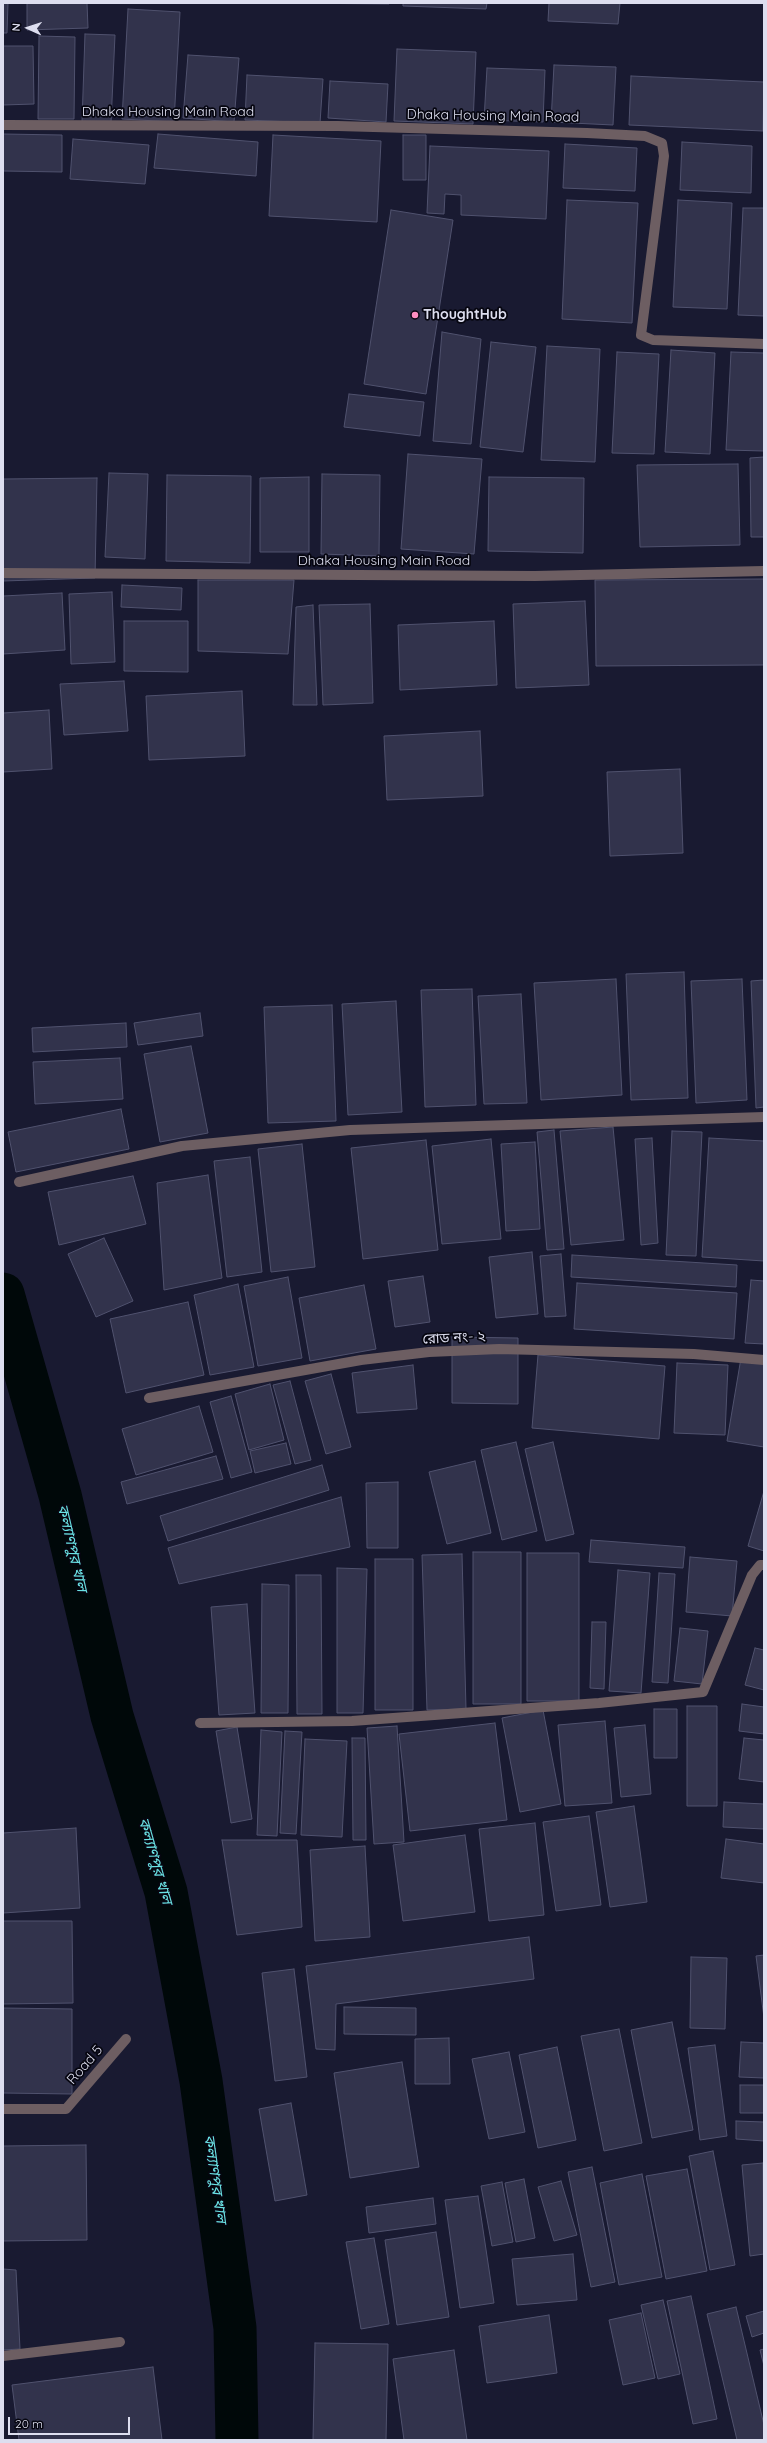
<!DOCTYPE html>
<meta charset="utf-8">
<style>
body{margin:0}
#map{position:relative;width:767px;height:2443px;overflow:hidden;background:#191a31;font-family:Quicksand,sans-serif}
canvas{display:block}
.frame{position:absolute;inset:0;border:4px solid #dddeef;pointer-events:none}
.north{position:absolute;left:8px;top:8px;width:40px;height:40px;-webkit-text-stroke:3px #060610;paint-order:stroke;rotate:273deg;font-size:11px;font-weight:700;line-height:16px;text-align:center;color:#dddeef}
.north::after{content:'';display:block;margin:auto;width:14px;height:18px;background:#dddeef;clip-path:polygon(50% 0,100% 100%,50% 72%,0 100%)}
.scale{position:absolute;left:8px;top:2417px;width:122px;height:18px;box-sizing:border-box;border:2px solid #dddeef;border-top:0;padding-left:5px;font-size:12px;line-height:14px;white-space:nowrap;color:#dddeef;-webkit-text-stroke:3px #060610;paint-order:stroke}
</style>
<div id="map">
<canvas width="767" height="2443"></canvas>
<div class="frame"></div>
<div class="north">N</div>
<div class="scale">20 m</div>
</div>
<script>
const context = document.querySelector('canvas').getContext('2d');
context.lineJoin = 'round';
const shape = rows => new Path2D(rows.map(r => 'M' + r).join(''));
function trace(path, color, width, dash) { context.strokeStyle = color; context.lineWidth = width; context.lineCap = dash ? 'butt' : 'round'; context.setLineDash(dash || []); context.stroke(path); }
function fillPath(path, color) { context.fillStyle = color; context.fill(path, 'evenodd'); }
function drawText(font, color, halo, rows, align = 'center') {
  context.font = font + ' Quicksand,"Noto Sans Bengali",sans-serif'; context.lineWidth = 3.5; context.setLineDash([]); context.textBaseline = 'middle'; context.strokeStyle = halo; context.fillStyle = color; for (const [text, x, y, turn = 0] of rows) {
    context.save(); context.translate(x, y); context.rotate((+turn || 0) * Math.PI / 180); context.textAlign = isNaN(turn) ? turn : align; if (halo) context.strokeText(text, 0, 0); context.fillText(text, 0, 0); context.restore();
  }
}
trace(shape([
 [3,1294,60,1495,112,1716,166,1892,201,2081,235,2328,237,2440]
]), '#000809', 43);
const building = shape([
 [3,3,8,3,7,33,3,33,3,3],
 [27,3,87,3,88,28,27,30,27,3],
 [286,3,389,3,389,4,286,3],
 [403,3,487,3,486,9,403,6,403,3],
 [549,3,620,3,618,24,548,21,549,3],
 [128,9,180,12,174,122,122,119,128,9],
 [85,34,115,35,111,123,82,122,85,34],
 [39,36,75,37,74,119,38,119,39,36],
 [3,46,33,46,34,104,3,105,3,46],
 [397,49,476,52,473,124,394,121,397,49],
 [188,55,239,58,234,122,183,118,188,55],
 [554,65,616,67,613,125,551,122,554,65],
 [487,68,545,70,543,122,484,120,487,68],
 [247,75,323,79,320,123,245,120,247,75],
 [631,76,764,82,763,131,629,125,631,76],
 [330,81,388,84,386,122,328,118,330,81],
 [3,134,62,135,62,172,3,171,3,134],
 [158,134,258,142,256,176,154,168,158,134],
 [273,135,381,141,377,222,269,216,273,135],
 [403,135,426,135,426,180,403,180,403,135],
 [73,139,149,145,145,184,70,179,73,139],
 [682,142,752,146,751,193,680,190,682,142],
 [565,144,637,148,635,191,563,188,565,144],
 [430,146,549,151,546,219,461,215,461,195,445,194,444,214,427,213,430,146],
 [567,200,638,203,632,323,562,319,567,200],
 [678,200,732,203,727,309,673,307,678,200],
 [743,208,764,208,764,316,738,315,743,208],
 [391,210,453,220,426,394,364,384,391,210],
 [442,332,481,339,471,444,433,441,442,332],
 [491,342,536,347,523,452,480,447,491,342],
 [547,346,600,349,595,462,541,460,547,346],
 [671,350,715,353,710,454,665,452,671,350],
 [617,352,659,354,654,454,612,453,617,352],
 [731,352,764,353,764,451,726,450,731,352],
 [349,394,424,402,420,436,344,427,349,394],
 [408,454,482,459,474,554,401,549,408,454],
 [764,457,764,537,751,537,750,458,764,457],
 [738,464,740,545,640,547,637,465,738,464],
 [109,473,148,474,145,559,105,557,109,473],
 [322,474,380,475,379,556,321,554,322,474],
 [167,475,251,476,250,563,166,561,167,475],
 [309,477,309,552,260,552,260,478,309,477],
 [489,477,584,478,583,553,488,551,489,477],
 [97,478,95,578,3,581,3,479,97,478],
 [764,579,764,665,596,666,595,580,764,579],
 [198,580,294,580,288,654,198,651,198,580],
 [122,585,182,588,181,610,121,607,122,585],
 [112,592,115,662,71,664,69,594,112,592],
 [62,593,65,650,3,654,3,596,62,593],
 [585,601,589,685,516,688,513,604,585,601],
 [370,604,373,703,323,705,319,605,370,604],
 [313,605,317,705,293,705,296,607,313,605],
 [124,621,188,621,188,672,124,671,124,621],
 [494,621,497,685,400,690,398,625,494,621],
 [124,681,128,731,64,735,60,684,124,681],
 [242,691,245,756,149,760,146,696,242,691],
 [49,710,52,769,3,772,3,713,49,710],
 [480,731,483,796,387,800,384,736,480,731],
 [680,769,683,853,610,856,607,772,680,769],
 [684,972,688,1098,631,1100,626,974,684,972],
 [616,979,622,1095,541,1100,534,983,616,979],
 [742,979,747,1100,696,1103,691,981,742,979],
 [764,980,764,1107,756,1108,751,981,764,980],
 [472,989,476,1105,425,1107,421,990,472,989],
 [521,994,527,1103,484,1104,478,996,521,994],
 [396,1001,402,1112,348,1115,342,1004,396,1001],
 [332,1005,336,1121,268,1123,264,1007,332,1005],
 [200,1013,203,1036,138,1045,134,1023,200,1013],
 [126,1023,127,1047,33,1052,32,1028,126,1023],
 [191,1046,208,1133,160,1142,144,1054,191,1046],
 [120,1058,123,1099,35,1104,33,1062,120,1058],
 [121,1109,129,1149,16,1172,8,1132,121,1109],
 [613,1127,624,1240,571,1245,560,1131,613,1127],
 [554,1130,564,1249,547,1250,537,1132,554,1130],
 [672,1131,702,1132,696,1256,666,1255,672,1131],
 [652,1138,658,1243,641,1245,635,1139,652,1138],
 [709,1138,764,1141,764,1261,702,1257,709,1138],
 [491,1139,501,1239,442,1244,432,1146,491,1139],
 [426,1140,438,1250,363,1259,351,1148,426,1140],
 [535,1142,540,1229,506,1231,501,1144,535,1142],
 [302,1144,315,1267,271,1272,258,1149,302,1144],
 [250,1157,262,1272,227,1277,214,1161,250,1157],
 [208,1175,222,1278,164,1290,157,1183,208,1175],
 [133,1176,146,1224,59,1245,48,1192,133,1176],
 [104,1238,133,1301,96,1317,68,1254,104,1238],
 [532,1252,538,1314,496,1318,489,1257,532,1252],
 [561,1254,566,1316,545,1317,540,1256,561,1254],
 [572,1255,737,1265,736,1287,571,1277,572,1255],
 [423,1276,430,1322,395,1327,388,1281,423,1276],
 [288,1277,302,1358,258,1366,244,1286,288,1277],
 [751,1280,764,1281,764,1344,745,1343,751,1280],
 [577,1283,737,1293,734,1339,574,1329,577,1283],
 [238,1284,254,1367,210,1375,194,1295,238,1284],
 [364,1285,376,1349,310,1361,299,1298,364,1285],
 [188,1302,204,1375,126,1393,110,1319,188,1302],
 [452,1337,518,1338,518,1404,452,1403,452,1337],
 [538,1355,665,1366,659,1439,532,1428,538,1355],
 [741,1358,764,1362,764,1447,727,1441,741,1358],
 [677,1363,728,1365,725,1435,674,1433,677,1363],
 [413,1365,417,1409,357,1413,352,1373,413,1365],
 [331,1374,351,1447,326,1454,305,1381,331,1374],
 [290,1381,311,1460,295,1464,273,1385,290,1381],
 [270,1384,284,1440,249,1450,235,1394,270,1384],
 [231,1396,252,1472,231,1478,210,1402,231,1396],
 [199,1406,213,1452,136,1475,122,1429,199,1406],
 [516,1442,537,1531,502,1540,481,1450,516,1442],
 [553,1442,574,1534,546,1541,525,1449,553,1442],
 [286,1443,291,1464,255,1473,250,1451,286,1443],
 [216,1456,223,1479,127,1504,121,1482,216,1456],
 [475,1461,491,1533,447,1544,429,1472,475,1461],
 [322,1465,329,1490,168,1541,160,1516,322,1465],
 [398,1482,398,1548,367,1548,366,1483,398,1482],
 [764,1491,764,1551,748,1546,764,1491],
 [341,1497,350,1547,179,1584,168,1548,341,1497],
 [591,1540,685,1547,683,1568,589,1562,591,1540],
 [473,1552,521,1552,521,1704,473,1704,473,1552],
 [527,1553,579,1553,579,1701,527,1701,527,1553],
 [462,1554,466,1709,427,1710,422,1555,462,1554],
 [690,1557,737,1561,732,1616,686,1612,690,1557],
 [375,1559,413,1559,413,1710,375,1710,375,1559],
 [337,1568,367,1569,363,1713,337,1713,337,1568],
 [618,1570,650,1573,641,1693,609,1691,618,1570],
 [659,1573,675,1574,668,1683,652,1682,659,1573],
 [296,1575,321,1575,322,1714,297,1714,296,1575],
 [262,1584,289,1585,288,1713,261,1713,262,1584],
 [247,1604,255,1713,219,1715,211,1607,247,1604],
 [592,1622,606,1622,604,1689,590,1688,592,1622],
 [680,1628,708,1631,702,1684,674,1681,680,1628],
 [755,1648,764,1650,764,1690,745,1685,755,1648],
 [742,1704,764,1707,764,1734,739,1731,742,1704],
 [687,1706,717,1706,717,1806,687,1806,687,1706],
 [654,1709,677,1709,677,1758,654,1758,654,1709],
 [543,1710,561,1804,520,1812,502,1718,543,1710],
 [605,1721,612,1803,565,1806,558,1725,605,1721],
 [495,1723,507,1820,410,1831,399,1734,495,1723],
 [645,1725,651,1794,621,1797,614,1728,645,1725],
 [397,1726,404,1842,374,1844,367,1728,397,1726],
 [237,1727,252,1819,231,1823,216,1731,237,1727],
 [261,1730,282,1732,277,1836,257,1835,261,1730],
 [285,1731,302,1732,296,1834,280,1833,285,1731],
 [352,1738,365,1738,366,1840,353,1840,352,1738],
 [744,1738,764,1740,764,1782,739,1779,744,1738],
 [305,1739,347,1741,342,1837,301,1835,305,1739],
 [724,1802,764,1804,764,1829,723,1827,724,1802],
 [634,1806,647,1902,610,1907,596,1812,634,1806],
 [589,1816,601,1905,556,1911,543,1822,589,1816],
 [535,1823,544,1915,489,1921,479,1829,535,1823],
 [76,1828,80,1908,3,1913,3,1833,76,1828],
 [465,1835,475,1912,403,1921,393,1845,465,1835],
 [726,1839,764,1844,764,1883,721,1878,726,1839],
 [222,1840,297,1840,302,1927,237,1935,222,1840],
 [365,1846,370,1937,315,1941,310,1850,365,1846],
 [3,1921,72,1921,73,2003,3,2004,3,1921],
 [529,1937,534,1979,336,2004,335,2050,316,2049,306,1966,529,1937],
 [764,1955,764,2018,756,1956,764,1955],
 [691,1957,727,1958,725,2029,690,2028,691,1957],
 [294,1969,307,2077,275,2081,262,1973,294,1969],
 [344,2007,416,2008,416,2035,344,2034,344,2007],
 [3,2008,72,2009,72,2094,3,2093,3,2008],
 [672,2022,693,2130,652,2138,631,2030,672,2022],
 [619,2029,642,2143,604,2151,581,2036,619,2029],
 [449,2038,450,2084,415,2084,415,2039,449,2038],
 [741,2042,764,2043,764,2078,739,2077,741,2042],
 [715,2045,727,2136,700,2140,688,2048,715,2045],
 [557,2047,576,2140,538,2148,519,2055,557,2047],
 [509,2052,525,2132,489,2139,472,2059,509,2052],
 [402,2062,419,2167,350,2178,334,2073,402,2062],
 [740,2085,764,2085,764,2113,740,2113,740,2085],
 [291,2103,307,2195,275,2201,259,2109,291,2103],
 [736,2121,764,2122,764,2141,736,2139,736,2121],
 [86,2145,87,2240,3,2241,3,2146,86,2145],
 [713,2151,735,2265,710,2270,689,2156,713,2151],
 [763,2163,764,2254,750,2256,742,2165,763,2163],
 [592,2167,615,2282,591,2287,568,2172,592,2167],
 [687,2169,707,2271,666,2279,646,2176,687,2169],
 [642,2174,662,2277,619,2285,600,2183,642,2174],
 [524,2179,535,2238,516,2242,505,2183,524,2179],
 [561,2181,577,2235,554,2241,538,2187,561,2181],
 [502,2182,513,2242,492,2246,481,2186,502,2182],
 [478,2196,494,2303,460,2308,445,2200,478,2196],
 [433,2198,436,2224,369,2233,366,2207,433,2198],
 [436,2232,449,2317,397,2325,385,2240,436,2232],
 [374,2238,389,2324,361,2329,346,2242,374,2238],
 [573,2254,577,2300,517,2305,512,2259,573,2254],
 [3,2269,16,2270,20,2349,3,2350,3,2269],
 [691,2296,717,2419,693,2424,667,2301,691,2296],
 [663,2300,680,2374,658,2379,641,2305,663,2300],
 [736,2307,764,2425,764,2440,737,2440,707,2314,736,2307],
 [764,2311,764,2333,752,2337,746,2316,764,2311],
 [641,2313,655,2378,623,2385,609,2320,641,2313],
 [549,2315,557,2373,487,2383,479,2326,549,2315],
 [315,2343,388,2344,386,2440,313,2440,315,2343],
 [764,2349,764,2366,760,2350,764,2349],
 [454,2350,467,2440,404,2440,393,2359,454,2350],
 [153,2367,162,2440,19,2440,12,2385,153,2367]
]);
fillPath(building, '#32334c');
trace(building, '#50526e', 1);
trace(shape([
 [3,125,338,126,587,133,645,136,662,143,664,156,641,335,653,340,764,344],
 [3,573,535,576,764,571],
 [19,1182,182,1146,350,1130,764,1117],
 [149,1398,361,1360,429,1352,499,1349,694,1354,764,1360],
 [200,1723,352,1721,599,1703,703,1692,752,1575,760,1565,764,1565],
 [3,2109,66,2109,126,2039],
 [3,2356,120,2342]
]), '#6d5e62', 10);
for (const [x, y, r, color] of [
 [415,315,4,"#fd8ebf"]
]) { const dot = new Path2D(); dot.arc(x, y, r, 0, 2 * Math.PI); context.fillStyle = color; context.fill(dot); trace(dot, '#060610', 1.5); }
drawText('14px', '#dddeef', '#060610', [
 ["Dhaka Housing Main Road",168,112],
 ["Dhaka Housing Main Road",493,116,1],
 ["Dhaka Housing Main Road",384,561],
 ["রোড নং- ২",454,1338,-3],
 ["Road 5",85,2065,-49]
]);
drawText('bold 14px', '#dddeef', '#060610', [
 ["ThoughtHub",423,315]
], 'left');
drawText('italic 15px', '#6ae1e4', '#060610', [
 ["কল্যাণপুর খাল",72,1548,77],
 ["কল্যাণপুর খাল",155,1861,74],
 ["কল্যাণপুর খাল",215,2179,82]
]);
</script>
